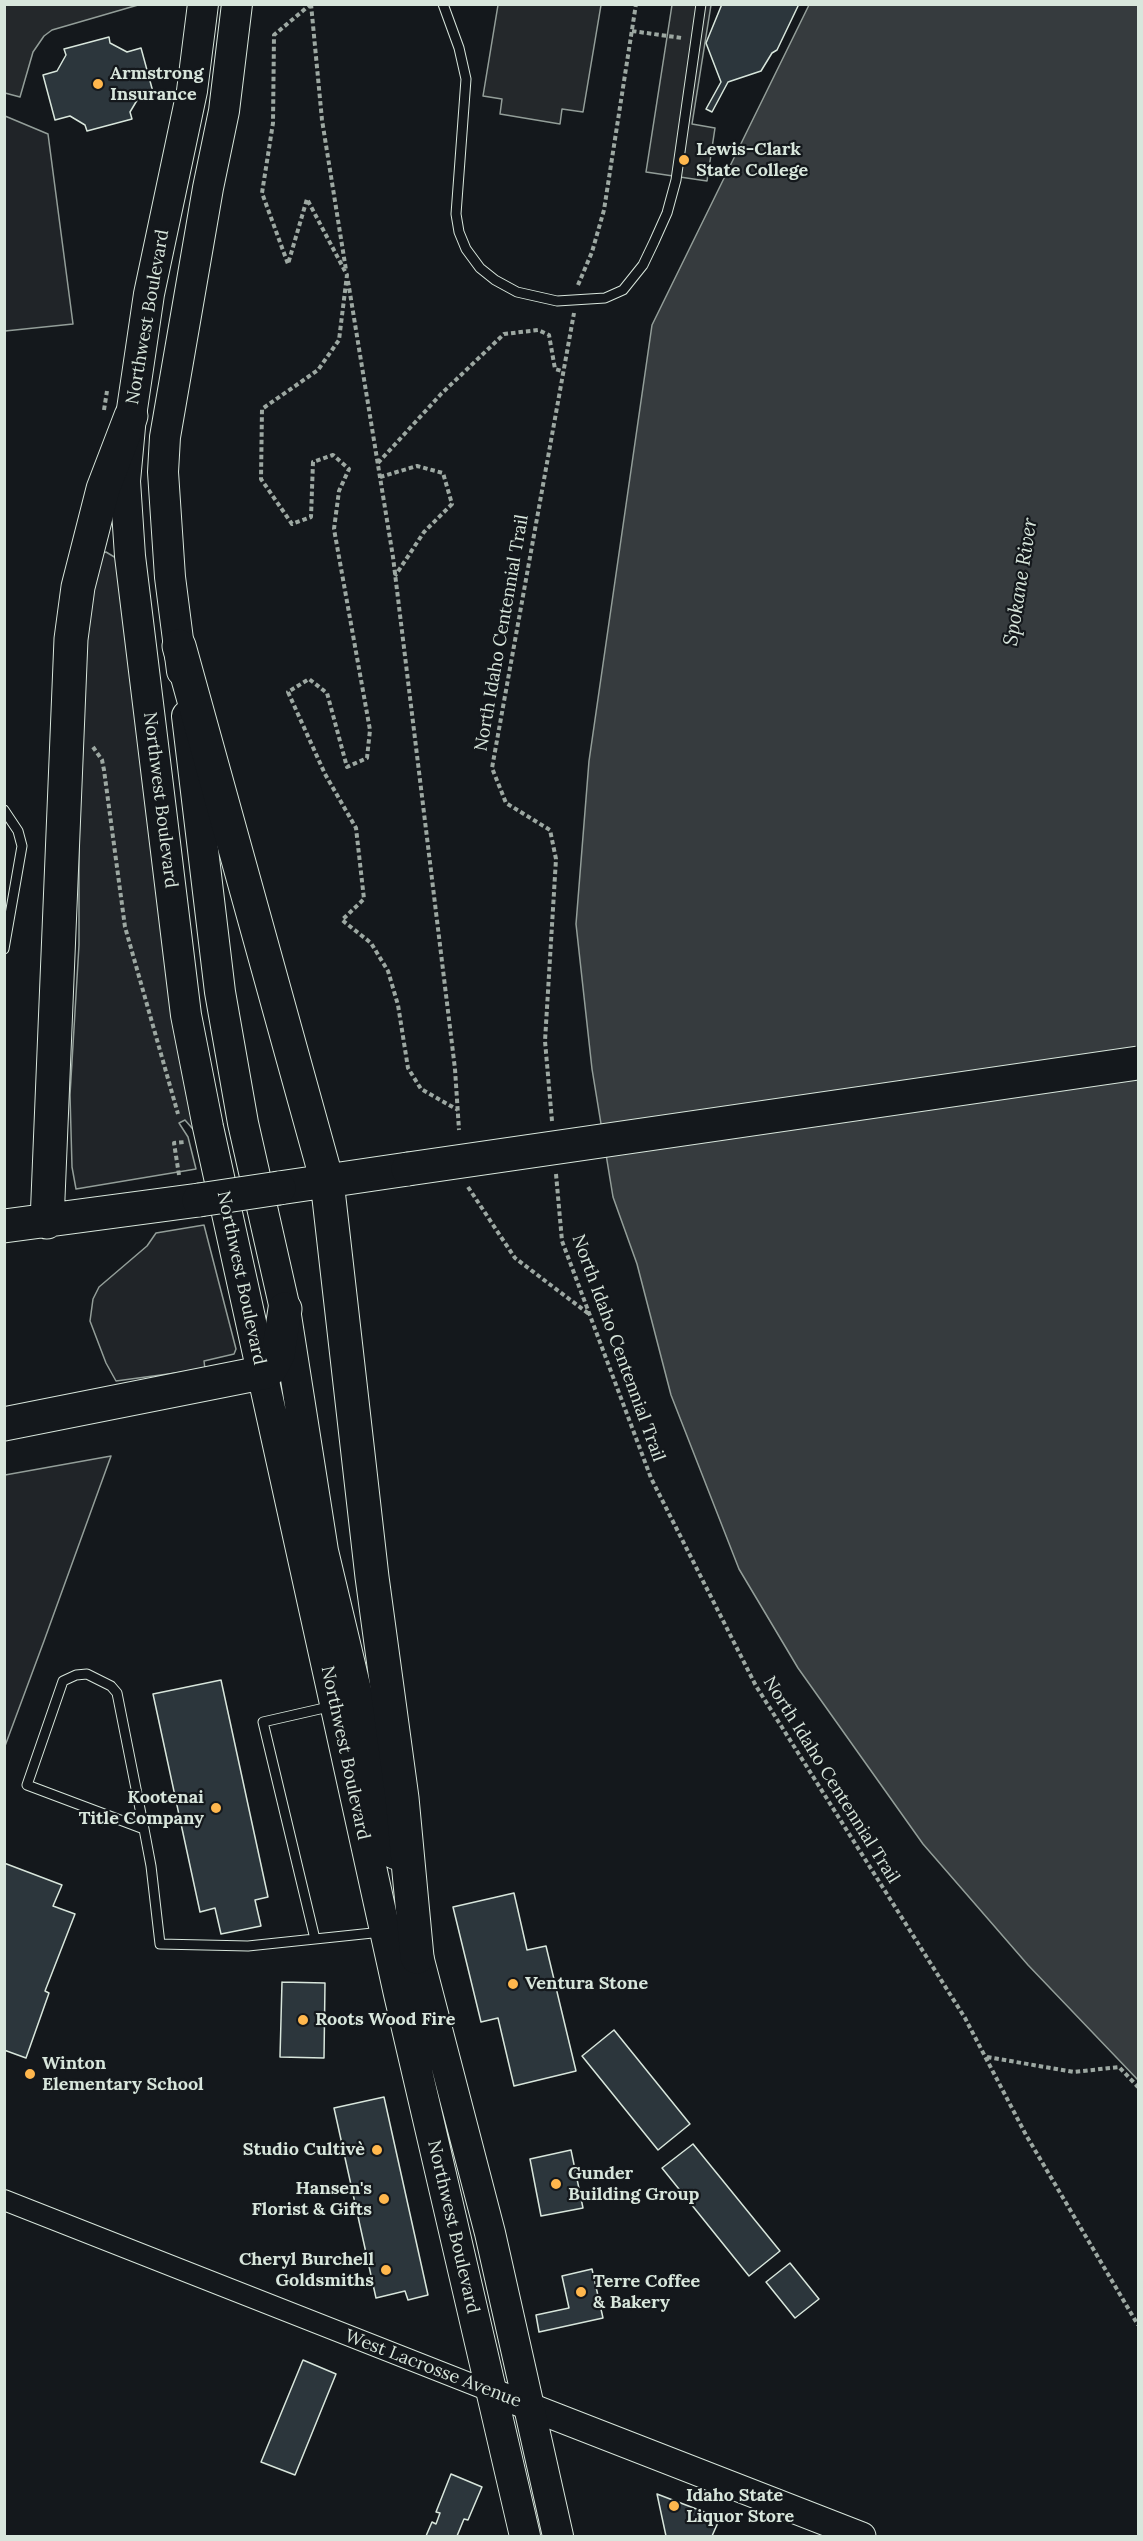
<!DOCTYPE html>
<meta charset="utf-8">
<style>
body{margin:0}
#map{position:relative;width:1143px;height:2541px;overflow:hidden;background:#14181c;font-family:Lora,serif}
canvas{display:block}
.frame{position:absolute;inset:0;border:6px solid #d8e6dc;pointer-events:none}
</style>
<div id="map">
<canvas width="1143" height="2541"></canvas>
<div class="frame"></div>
</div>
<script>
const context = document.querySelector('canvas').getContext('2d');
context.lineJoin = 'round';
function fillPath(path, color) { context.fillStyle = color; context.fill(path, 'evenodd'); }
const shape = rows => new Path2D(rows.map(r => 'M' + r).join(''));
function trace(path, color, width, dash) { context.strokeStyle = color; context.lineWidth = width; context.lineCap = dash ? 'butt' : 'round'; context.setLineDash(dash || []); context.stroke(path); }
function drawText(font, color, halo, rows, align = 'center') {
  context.font = font + ' Lora,serif'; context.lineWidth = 4.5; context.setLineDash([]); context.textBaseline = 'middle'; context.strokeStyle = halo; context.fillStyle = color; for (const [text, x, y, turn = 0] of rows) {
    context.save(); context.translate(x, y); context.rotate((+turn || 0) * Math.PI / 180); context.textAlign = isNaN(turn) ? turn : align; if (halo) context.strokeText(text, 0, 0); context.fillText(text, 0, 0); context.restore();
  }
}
const green = shape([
 [5,116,48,134,73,324,5,331,5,116],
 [106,552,116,558,198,1135,185,1120,179,1123,188,1137,196,1169,76,1189,72,1167,70,1095,79,945,79,762,91,586,102,553,106,552],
 [204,1225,236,1349,234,1354,204,1361,205,1369,116,1381,106,1363,90,1321,93,1299,99,1287,147,1246,156,1233,204,1225],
 [111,1456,44,1641,5,1746,5,1475,111,1456]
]);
fillPath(green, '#202428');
trace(green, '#939e99', 1.5);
const parking = shape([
 [4,5,5,4,138,5,52,30,44,36,33,52,20,97,5,93,4,5],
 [498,5,601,5,583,112,562,109,560,124,500,114,502,99,483,96,498,5],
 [672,5,711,5,692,124,715,128,707,181,646,172,672,5]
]);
fillPath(parking, '#24282b');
trace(parking, '#939e99', 1.5);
const water = shape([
 [809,5,1138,5,1138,2080,1028,1965,923,1844,798,1668,739,1569,671,1395,637,1264,613,1197,592,1069,576,924,589,761,652,325,809,5]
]);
fillPath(water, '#363b3e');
trace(water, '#939e99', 1.5);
const building = shape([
 [722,4,799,4,777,50,772,53,761,71,728,82,712,112,706,109,721,82,706,43,722,4],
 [109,37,110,43,127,52,141,48,153,92,139,97,130,112,132,119,87,131,85,125,70,116,55,120,43,75,57,71,66,55,64,49,109,37],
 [221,1680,268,1897,255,1900,261,1926,221,1934,215,1908,200,1912,153,1694,221,1680],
 [4,1863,62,1885,53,1906,75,1914,45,1991,49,1993,26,2058,4,2050,4,1863],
 [514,1893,527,1950,546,1946,576,2071,514,2086,498,2018,481,2022,453,1907,514,1893],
 [282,1982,325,1983,324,2058,280,2057,282,1982],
 [614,2030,690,2124,658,2150,582,2056,614,2030],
 [384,2097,428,2295,408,2300,405,2291,376,2298,334,2108,384,2097],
 [693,2144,780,2251,749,2276,662,2168,693,2144],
 [571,2150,583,2208,541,2216,530,2159,571,2150],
 [790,2263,819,2299,795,2318,766,2282,790,2263],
 [592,2269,603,2318,539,2332,536,2315,569,2308,562,2276,592,2269],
 [303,2360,336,2374,295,2475,261,2462,303,2360],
 [451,2474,482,2487,468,2520,464,2519,457,2536,426,2536,432,2522,436,2524,440,2513,436,2512,451,2474],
 [657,2494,720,2518,712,2536,666,2536,657,2494]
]);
fillPath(building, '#2c363c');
trace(building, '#d8e6dc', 1.5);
const lane = shape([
 [443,4,459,48,466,79,456,214,459,232,466,249,480,268,495,280,517,292,557,301,605,298,623,290,643,265,654,242,667,213,676,180,701,4],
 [4,810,18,831,22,846,4,949],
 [144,1829,27,1785,63,1681,76,1675,87,1674,111,1686,117,1693,144,1829,151,1866,160,1944,248,1946,382,1932],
 [315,1939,263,1722,333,1706]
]);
const street = shape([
 [4,2200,492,2392]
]);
const secondary = shape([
 [492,2392,862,2536]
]);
const primary = shape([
 [203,4,192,91,149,294,131,416,125,481,130,556,186,1015,208,1127,399,1994,525,2536],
 [182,671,170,577,163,472,165,437,208,188,224,111,237,4],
 [187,716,220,992,243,1123,285,1309,323,1551,395,1854],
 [412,1933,490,2233,558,2536]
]);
const highway = shape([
 [179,646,327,1181,372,1577,402,1798,417,1957],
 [279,1188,408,1169],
 [47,1222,71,639,78,587,103,489,131,416],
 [4,1226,199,1200],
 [4,1424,266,1372,271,1368,278,1355,285,1309]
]);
trace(lane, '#d8e6dc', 11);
trace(street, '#d8e6dc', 22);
trace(secondary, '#d8e6dc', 29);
trace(primary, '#d8e6dc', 32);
trace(highway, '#d8e6dc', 35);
trace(shape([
 [311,4,274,35,273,123,262,193,288,264,307,199,347,275,339,340,318,370,262,409,261,479,292,524,311,517,313,462,333,455,349,469,339,491,334,529,370,730,367,758,347,767,327,693,309,679,288,692,325,774,356,828,364,899,342,920,371,943,388,971,398,1005,408,1068,421,1089,458,1110],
 [311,4,322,120,346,270],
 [632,31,682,38],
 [348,281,393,557,455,1069,459,1130],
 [578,285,592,252,604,210,636,4],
 [104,410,107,391],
 [378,463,441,394,504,334,538,330,549,335,555,369,562,371],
 [380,477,417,466,443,473,452,504,424,532,395,576],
 [93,747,102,760,104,770,125,927,178,1114],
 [552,1121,545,1041,556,859,550,830,506,803,492,768,574,313],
 [556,1174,562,1241,651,1478,756,1686,965,2018,1026,2135,1138,2325],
 [179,1175,174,1143,185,1142],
 [468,1187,515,1258,589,1314],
 [987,2057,1074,2072,1119,2067,1138,2087]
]), '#9da8a2', 4, [4.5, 3]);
trace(lane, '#14181c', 9);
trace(street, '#14181c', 20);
trace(secondary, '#14181c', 27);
trace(primary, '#14181c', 30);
trace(highway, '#14181c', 33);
const highwayBridge = shape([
 [408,1169,1138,1063],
 [199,1200,279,1188]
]);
trace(highwayBridge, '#d8e6dc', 35, []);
trace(highwayBridge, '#14181c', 33);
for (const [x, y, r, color] of [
 [98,84,6,"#ffb74d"],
 [684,160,6,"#ffb74d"],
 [216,1808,6,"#ffb74d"],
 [513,1984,6,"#ffb74d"],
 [303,2020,6,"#ffb74d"],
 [30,2074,6,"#ffb74d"],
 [377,2150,6,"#ffb74d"],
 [556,2184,6,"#ffb74d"],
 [384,2199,6,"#ffb74d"],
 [386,2270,6,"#ffb74d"],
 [581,2292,6,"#ffb74d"],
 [674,2506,6,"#ffb74d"]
]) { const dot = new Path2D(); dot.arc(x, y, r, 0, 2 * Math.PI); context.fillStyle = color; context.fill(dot); trace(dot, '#14181c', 2); }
drawText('bold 18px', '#d8e6dc', '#14181c', [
 ["Armstrong",110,74],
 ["Insurance",110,95],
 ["Lewis-Clark",696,150],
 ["State College",696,171],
 ["Kootenai",204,1798,"right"],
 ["Title Company",204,1819,"right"],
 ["Ventura Stone",525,1984],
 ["Roots Wood Fire",315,2020],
 ["Winton",42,2064],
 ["Elementary School",42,2085],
 ["Studio Cultivè",365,2150,"right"],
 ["Gunder",568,2174],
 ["Building Group",568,2195],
 ["Hansen's",372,2189,"right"],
 ["Florist & Gifts",372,2210,"right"],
 ["Cheryl Burchell",374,2260,"right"],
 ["Goldsmiths",374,2281,"right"],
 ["Terre Coffee",593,2282],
 ["& Bakery",593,2303],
 ["Idaho State",686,2496],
 ["Liquor Store",686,2517]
], 'left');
drawText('18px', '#d8e6dc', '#14181c', [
 ["Northwest Boulevard",148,317,-80],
 ["North Idaho Centennial Trail",502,633,-80],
 ["Northwest Boulevard",160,800,83],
 ["Northwest Boulevard",241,1278,78],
 ["North Idaho Centennial Trail",618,1348,70],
 ["Northwest Boulevard",345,1753,78],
 ["North Idaho Centennial Trail",831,1780,58],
 ["Northwest Boulevard",453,2227,77],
 ["West Lacrosse Avenue",433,2369,21]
]);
drawText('italic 20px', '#d8e6dc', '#14181c', [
 ["Spokane River",1021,582,-81]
]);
</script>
